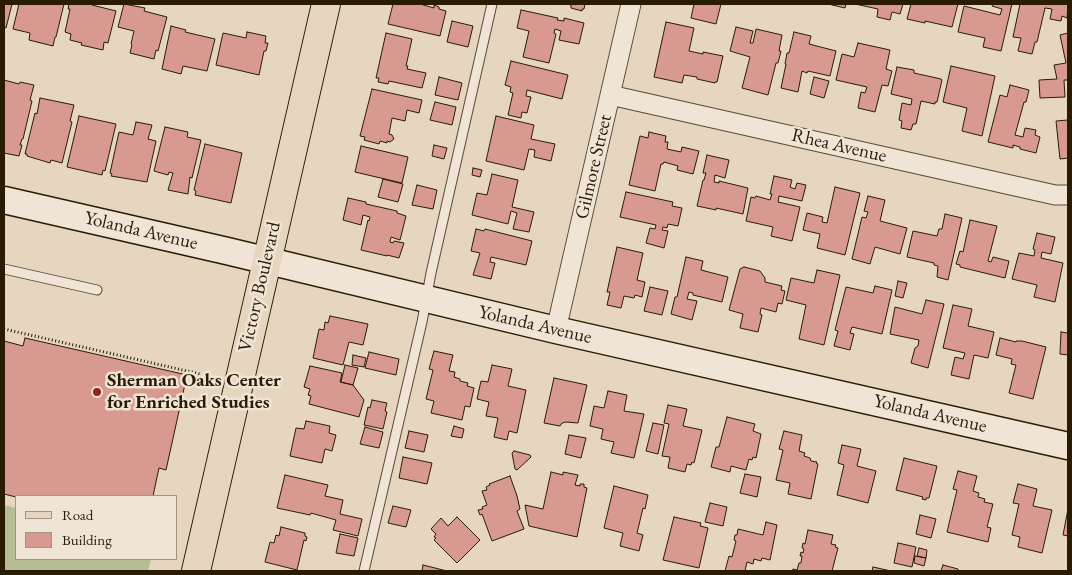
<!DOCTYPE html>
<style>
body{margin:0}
#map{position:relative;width:1072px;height:575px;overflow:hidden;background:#e6d6bf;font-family:"EB Garamond",serif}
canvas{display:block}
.frame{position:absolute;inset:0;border:5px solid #2a1b05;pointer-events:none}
.legend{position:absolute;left:15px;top:495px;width:162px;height:65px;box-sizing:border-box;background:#efe4d5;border:1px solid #a09482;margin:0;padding:6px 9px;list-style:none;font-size:15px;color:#2a1b05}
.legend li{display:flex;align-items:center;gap:10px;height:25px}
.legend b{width:25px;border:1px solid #a09482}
</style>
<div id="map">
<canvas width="1072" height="575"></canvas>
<div class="frame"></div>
<ul class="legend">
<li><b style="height:6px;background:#e6d6bf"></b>Road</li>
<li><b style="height:14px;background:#d89a90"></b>Building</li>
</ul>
</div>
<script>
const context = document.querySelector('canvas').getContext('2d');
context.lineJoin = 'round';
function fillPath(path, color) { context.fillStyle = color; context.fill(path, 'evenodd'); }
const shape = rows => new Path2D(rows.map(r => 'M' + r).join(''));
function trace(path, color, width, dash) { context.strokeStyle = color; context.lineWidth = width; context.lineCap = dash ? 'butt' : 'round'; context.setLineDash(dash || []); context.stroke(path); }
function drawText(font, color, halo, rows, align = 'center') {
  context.font = font + ' "EB Garamond",serif'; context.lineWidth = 5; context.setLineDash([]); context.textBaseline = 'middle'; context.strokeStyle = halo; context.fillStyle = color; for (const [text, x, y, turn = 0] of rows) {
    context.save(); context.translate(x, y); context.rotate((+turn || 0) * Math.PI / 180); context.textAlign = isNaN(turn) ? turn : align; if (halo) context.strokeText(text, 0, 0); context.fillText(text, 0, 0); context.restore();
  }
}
fillPath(shape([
 [4,505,16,508,16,559,151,559,148,571,4,571]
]), '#b4be92');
const building = shape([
 [4,4,12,4,6,28,4,27,4,4],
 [19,4,64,4,56,37,55,37,53,46,29,40,30,33,13,29,19,4],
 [69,4,92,4,92,5,116,11,108,43,104,42,103,50,81,45,82,43,70,40,71,34,65,32,70,9,68,9,69,4],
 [124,4,145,8,144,11,167,17,158,51,156,50,154,59,130,53,132,45,131,44,134,31,118,27,124,4],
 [393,4,420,4,434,8,434,5,439,7,439,9,446,11,440,36,388,24,393,4],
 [567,4,585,4,584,9,582,9,582,11,571,8,571,5,567,4],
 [694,4,721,4,716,24,691,18,694,4],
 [828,4,846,4,845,8,828,4],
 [855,4,903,4,900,14,892,12,890,20,877,17,878,9,855,4],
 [911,4,958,4,952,27,925,21,925,23,907,19,911,4],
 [993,4,1012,4,1001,51,983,47,985,38,958,32,964,6,1000,15,1002,9,992,6,993,4],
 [1020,4,1068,4,1067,18,1062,16,1061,21,1050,19,1052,9,1045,8,1037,42,1035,42,1032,54,1018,51,1021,38,1013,37,1020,4],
 [521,10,558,18,557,20,564,21,564,18,584,23,579,44,559,40,561,31,555,29,554,33,556,34,549,63,523,57,529,31,517,28,521,10],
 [452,21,473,26,468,47,447,42,452,21],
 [666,22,694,28,689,51,703,54,703,52,723,56,717,82,715,82,715,83,697,79,697,77,684,75,682,83,654,77,666,22],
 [171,26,186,30,185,32,215,39,207,71,183,66,181,74,162,69,171,26],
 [736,27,753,31,750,43,753,43,756,29,782,35,779,51,781,51,778,63,776,63,768,95,742,88,750,57,730,51,736,27],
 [247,32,266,36,265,43,268,43,266,51,264,51,259,75,216,65,223,33,246,38,247,32],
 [794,32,811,36,809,44,836,51,830,76,808,71,807,73,802,71,798,92,781,88,786,64,785,64,787,53,789,53,794,32],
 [386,33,412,39,406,66,408,66,407,69,426,73,422,88,389,81,388,84,378,82,379,78,376,78,386,33],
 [1068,33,1068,80,1064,80,1065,97,1040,98,1039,80,1057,79,1054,65,1066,63,1060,35,1068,33],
 [858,43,890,50,886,69,892,71,888,86,882,85,875,112,858,108,861,92,865,93,867,87,836,80,842,54,854,57,858,43],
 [511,61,568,75,562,99,527,90,526,96,531,97,527,113,522,112,521,118,508,115,513,93,510,92,511,87,505,85,511,61],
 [951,66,995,76,982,136,962,131,967,108,943,102,951,66],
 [897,67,914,70,914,73,941,79,942,80,937,102,935,102,935,104,921,101,916,124,913,124,911,130,901,128,902,121,899,120,902,103,911,105,912,99,891,94,897,67],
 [439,77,462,83,458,100,435,95,439,77],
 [814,77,829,81,824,98,810,94,814,77],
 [4,80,19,84,20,82,34,85,30,100,32,101,23,139,22,139,20,145,22,145,19,156,4,153,4,80],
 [1010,85,1029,90,1026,102,1024,102,1015,135,1023,137,1025,128,1036,130,1035,135,1040,137,1036,153,1020,149,1020,147,1013,145,1013,148,988,142,1000,95,1007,97,1010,85],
 [372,89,422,100,419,113,407,110,405,121,392,118,389,134,392,135,394,139,390,142,387,141,387,143,380,141,379,144,364,140,365,137,360,136,372,89],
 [40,98,74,105,70,121,72,122,62,163,51,160,50,163,27,156,27,154,25,154,35,113,37,114,40,98],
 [435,102,456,107,452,125,430,120,435,102],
 [79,116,116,124,105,171,103,170,102,175,67,167,79,116],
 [496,116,534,125,531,139,555,144,551,161,534,157,535,150,529,149,524,170,486,161,496,116],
 [1068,120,1068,158,1060,159,1056,121,1068,120],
 [136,122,152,125,148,139,156,141,147,182,111,176,112,174,110,173,119,132,133,135,136,122],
 [165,127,188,132,187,137,201,140,192,178,190,177,188,194,168,190,173,173,169,172,168,175,154,171,165,127],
 [649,132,666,136,665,142,668,142,667,149,681,152,682,147,699,151,693,174,677,170,678,166,664,162,663,164,661,164,655,191,629,185,640,136,648,138,649,132],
 [205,144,242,153,231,203,195,195,196,191,194,190,205,144],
 [434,145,447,148,444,159,432,156,434,145],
 [361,146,408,157,402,183,355,172,361,146],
 [707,155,729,160,725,178,715,175,714,182,719,183,719,181,748,188,743,214,716,208,716,210,697,206,703,180,704,180,706,173,703,173,707,155],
 [473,168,482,170,480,177,472,175,473,168],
 [492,174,518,180,512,207,534,212,529,232,513,229,517,213,511,211,508,224,472,215,477,193,487,195,492,174],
 [774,176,792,180,790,187,795,189,797,183,806,185,802,201,779,196,778,202,800,207,792,241,771,236,773,227,746,221,751,197,755,198,756,196,770,200,772,194,770,194,774,176],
 [383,179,403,184,398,202,378,197,383,179],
 [417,185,437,190,433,209,412,205,417,185],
 [835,187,860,193,845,255,817,248,820,234,803,230,807,213,823,217,822,222,827,223,835,187],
 [626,192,673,202,672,206,682,208,678,226,668,224,667,228,663,227,662,230,668,231,664,248,646,243,650,228,655,229,656,225,620,217,626,192],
 [868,196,885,200,880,221,907,228,900,254,875,247,870,264,852,259,862,217,866,218,868,212,864,211,868,196],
 [348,198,366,202,366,204,397,211,397,213,406,216,400,240,391,237,390,242,393,243,394,241,404,243,399,258,387,255,387,256,361,250,368,220,369,221,370,217,363,215,361,225,343,220,348,198],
 [945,214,962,218,948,280,937,277,938,266,934,265,934,263,907,257,913,231,937,236,939,229,942,229,945,214],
 [970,220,997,226,988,261,991,262,993,257,1009,261,1005,278,960,267,960,265,956,264,960,251,963,252,970,220],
 [476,229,484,231,485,229,532,241,526,265,491,257,490,262,495,263,491,279,473,275,480,253,471,251,476,229],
 [1037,233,1055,237,1051,254,1042,252,1041,258,1063,263,1055,302,1034,297,1037,285,1012,279,1019,253,1034,256,1035,250,1033,249,1037,233],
 [617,247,643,253,637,280,645,282,642,297,635,295,634,298,624,296,621,308,607,305,610,292,607,292,617,247],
 [686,257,703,261,701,270,728,277,722,302,693,295,693,293,689,292,687,299,697,301,692,320,671,314,675,297,677,297,686,257],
 [744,267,760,271,765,278,765,282,782,286,781,290,785,291,782,304,778,303,776,312,761,308,760,314,762,315,758,332,740,328,743,314,729,310,740,269,744,267],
 [817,270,840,275,824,345,799,339,806,305,786,300,791,278,814,283,817,270],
 [898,281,907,283,903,298,895,296,898,281],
 [875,286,892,290,882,334,852,327,850,333,854,334,850,350,834,346,838,331,835,330,846,287,873,293,875,286],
 [650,287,668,291,662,315,644,311,650,287],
 [926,300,944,304,928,368,911,363,915,348,918,346,919,340,890,334,895,307,922,314,926,300],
 [953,305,972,309,968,326,994,332,988,358,974,355,969,379,951,375,955,357,963,359,965,353,943,348,953,305],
 [330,316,368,324,363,345,349,342,343,365,313,358,319,329,324,330,325,322,328,323,330,316],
 [1061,332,1068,333,1068,355,1060,354,1061,332],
 [25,338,187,375,166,470,159,468,153,496,16,497,4,494,4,341,23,346,25,338],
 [1000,338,1016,342,1016,341,1022,341,1046,347,1033,399,1009,393,1016,365,1011,364,1012,359,996,355,1000,338],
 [434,351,453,355,449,371,455,372,454,377,460,379,460,381,468,383,467,386,474,388,470,407,465,406,462,420,431,413,434,401,426,399,433,370,429,369,434,351],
 [369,352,399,359,396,375,365,368,369,352],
 [353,355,366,358,364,367,352,365,353,355],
 [345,365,358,368,353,385,341,382,345,365],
 [492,365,512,369,508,386,526,390,517,433,509,431,507,440,494,437,498,418,486,416,489,402,477,399,481,381,488,382,492,365],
 [310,366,342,373,340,382,353,385,364,400,359,417,309,404,311,396,308,395,310,389,304,387,310,366],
 [554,378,587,385,578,423,566,422,562,423,560,426,544,423,554,378],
 [608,391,627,395,624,411,644,414,634,458,611,453,614,442,601,439,603,429,590,426,594,406,604,408,608,391],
 [372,400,387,403,385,411,387,412,383,429,364,425,368,407,370,408,372,400],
 [668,405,687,409,683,426,702,430,694,463,692,462,691,465,687,464,685,472,668,468,670,457,662,456,669,424,664,423,668,405],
 [727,417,755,424,753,431,761,434,756,458,753,457,752,460,749,459,746,470,731,466,730,472,711,467,716,447,719,447,727,417],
 [306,421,330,426,329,433,336,435,332,451,325,449,322,463,290,456,296,428,304,429,306,421],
 [653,423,664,425,658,454,646,451,653,423],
 [454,426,464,429,462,438,451,436,454,426],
 [365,427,383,432,379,448,360,444,365,427],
 [409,431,428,435,424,452,405,448,409,431],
 [784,431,802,435,799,451,805,453,804,456,810,458,811,461,817,462,816,463,818,464,811,499,788,494,790,483,776,480,783,450,779,449,784,431],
 [569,435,586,438,581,458,565,454,569,435],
 [842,445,861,449,857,466,876,471,868,503,837,495,844,465,838,463,842,445],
 [514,451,530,455,531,457,517,470,515,469,512,453,514,451],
 [403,457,432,463,427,484,399,478,403,457],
 [904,458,937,466,929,498,926,498,926,500,922,499,923,497,896,490,904,458],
 [958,471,977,476,973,491,979,493,978,497,985,499,984,502,993,504,987,527,991,528,988,542,947,532,957,490,953,489,958,471],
 [551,472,563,475,563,472,578,475,575,485,580,486,580,484,584,484,584,487,587,488,577,537,529,526,525,505,543,509,551,472],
 [745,474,761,477,757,497,740,493,745,474],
 [285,475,328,485,325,496,343,500,340,514,362,519,358,536,333,530,336,520,311,513,310,515,277,508,285,475],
 [510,476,517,496,520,509,517,511,524,529,492,541,482,514,480,515,478,510,483,509,482,507,487,505,482,491,487,490,486,487,490,485,489,484,510,476],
 [1018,484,1037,489,1033,506,1052,510,1042,553,1018,547,1020,537,1012,535,1019,504,1013,503,1018,484],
 [614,486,648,495,645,509,643,508,637,533,643,535,639,551,620,546,623,533,604,528,614,486],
 [710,503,727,507,723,526,705,522,710,503],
 [393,506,411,510,406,527,388,523,393,506],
 [1068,509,1068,536,1063,535,1068,509],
 [920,515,936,519,931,538,916,534,920,515],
 [457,517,480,540,457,563,434,540,436,538,434,537,436,534,431,529,441,518,448,526,457,517],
 [674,517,701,523,700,526,708,528,699,568,663,560,674,517],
 [766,522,777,525,770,560,762,558,761,561,754,559,753,564,747,562,745,571,725,571,729,556,732,557,736,541,734,540,735,535,737,535,738,529,763,535,766,522],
 [281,527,305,533,305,536,307,537,306,541,304,540,297,570,265,562,270,542,274,543,276,535,279,536,281,527],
 [808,530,833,535,831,544,836,545,835,547,838,548,832,571,792,571,793,569,797,570,799,563,801,563,802,556,800,556,801,552,803,553,804,549,802,548,803,543,805,544,808,530],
 [340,534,358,538,354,556,336,553,340,534],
 [898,543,916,547,912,567,894,563,898,543],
 [919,548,927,550,926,558,917,556,919,548],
 [915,556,926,558,924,566,914,563,915,556],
 [423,565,447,571,422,571,423,565],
 [943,565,958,569,958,571,941,571,943,565],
 [873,567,891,571,872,571,873,567]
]);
fillPath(building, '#d89a90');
trace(building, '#2a1b05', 1);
const lane = shape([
 [4,269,97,290],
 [364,571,422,322,431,273,492,4]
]);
const street = shape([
 [610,95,1055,195,1068,195],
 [556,330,631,4]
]);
const secondary = shape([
 [4,200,227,251,556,330,1068,446]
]);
const primary = shape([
 [196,571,326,4]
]);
trace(lane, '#594a34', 11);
trace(street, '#594a34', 21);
trace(secondary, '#2a1b05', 29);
trace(primary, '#2a1b05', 30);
trace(shape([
 [4,329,200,374]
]), '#2a1b05', 3, [1, 2.5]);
trace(lane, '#efe4d5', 9);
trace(street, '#efe4d5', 19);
trace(secondary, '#efe4d5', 26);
trace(primary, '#e6d6bf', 28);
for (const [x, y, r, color] of [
 [97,392,5,"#8f2418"]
]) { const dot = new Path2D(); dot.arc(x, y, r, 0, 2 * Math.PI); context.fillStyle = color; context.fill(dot); trace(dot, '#efe4d5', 2); }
drawText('19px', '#2a1b05', '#efe4d5', [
 ["Rhea Avenue",839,146,13],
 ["Gilmore Street",594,167,-77],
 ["Yolanda Avenue",141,231,13],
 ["Victory Boulevard",260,287,-77],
 ["Yolanda Avenue",535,325,13],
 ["Yolanda Avenue",930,414,13]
]);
drawText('bold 19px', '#2a1b05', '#efe4d5', [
 ["Sherman Oaks Center",107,381],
 ["for Enriched Studies",107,403]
], 'left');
</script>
